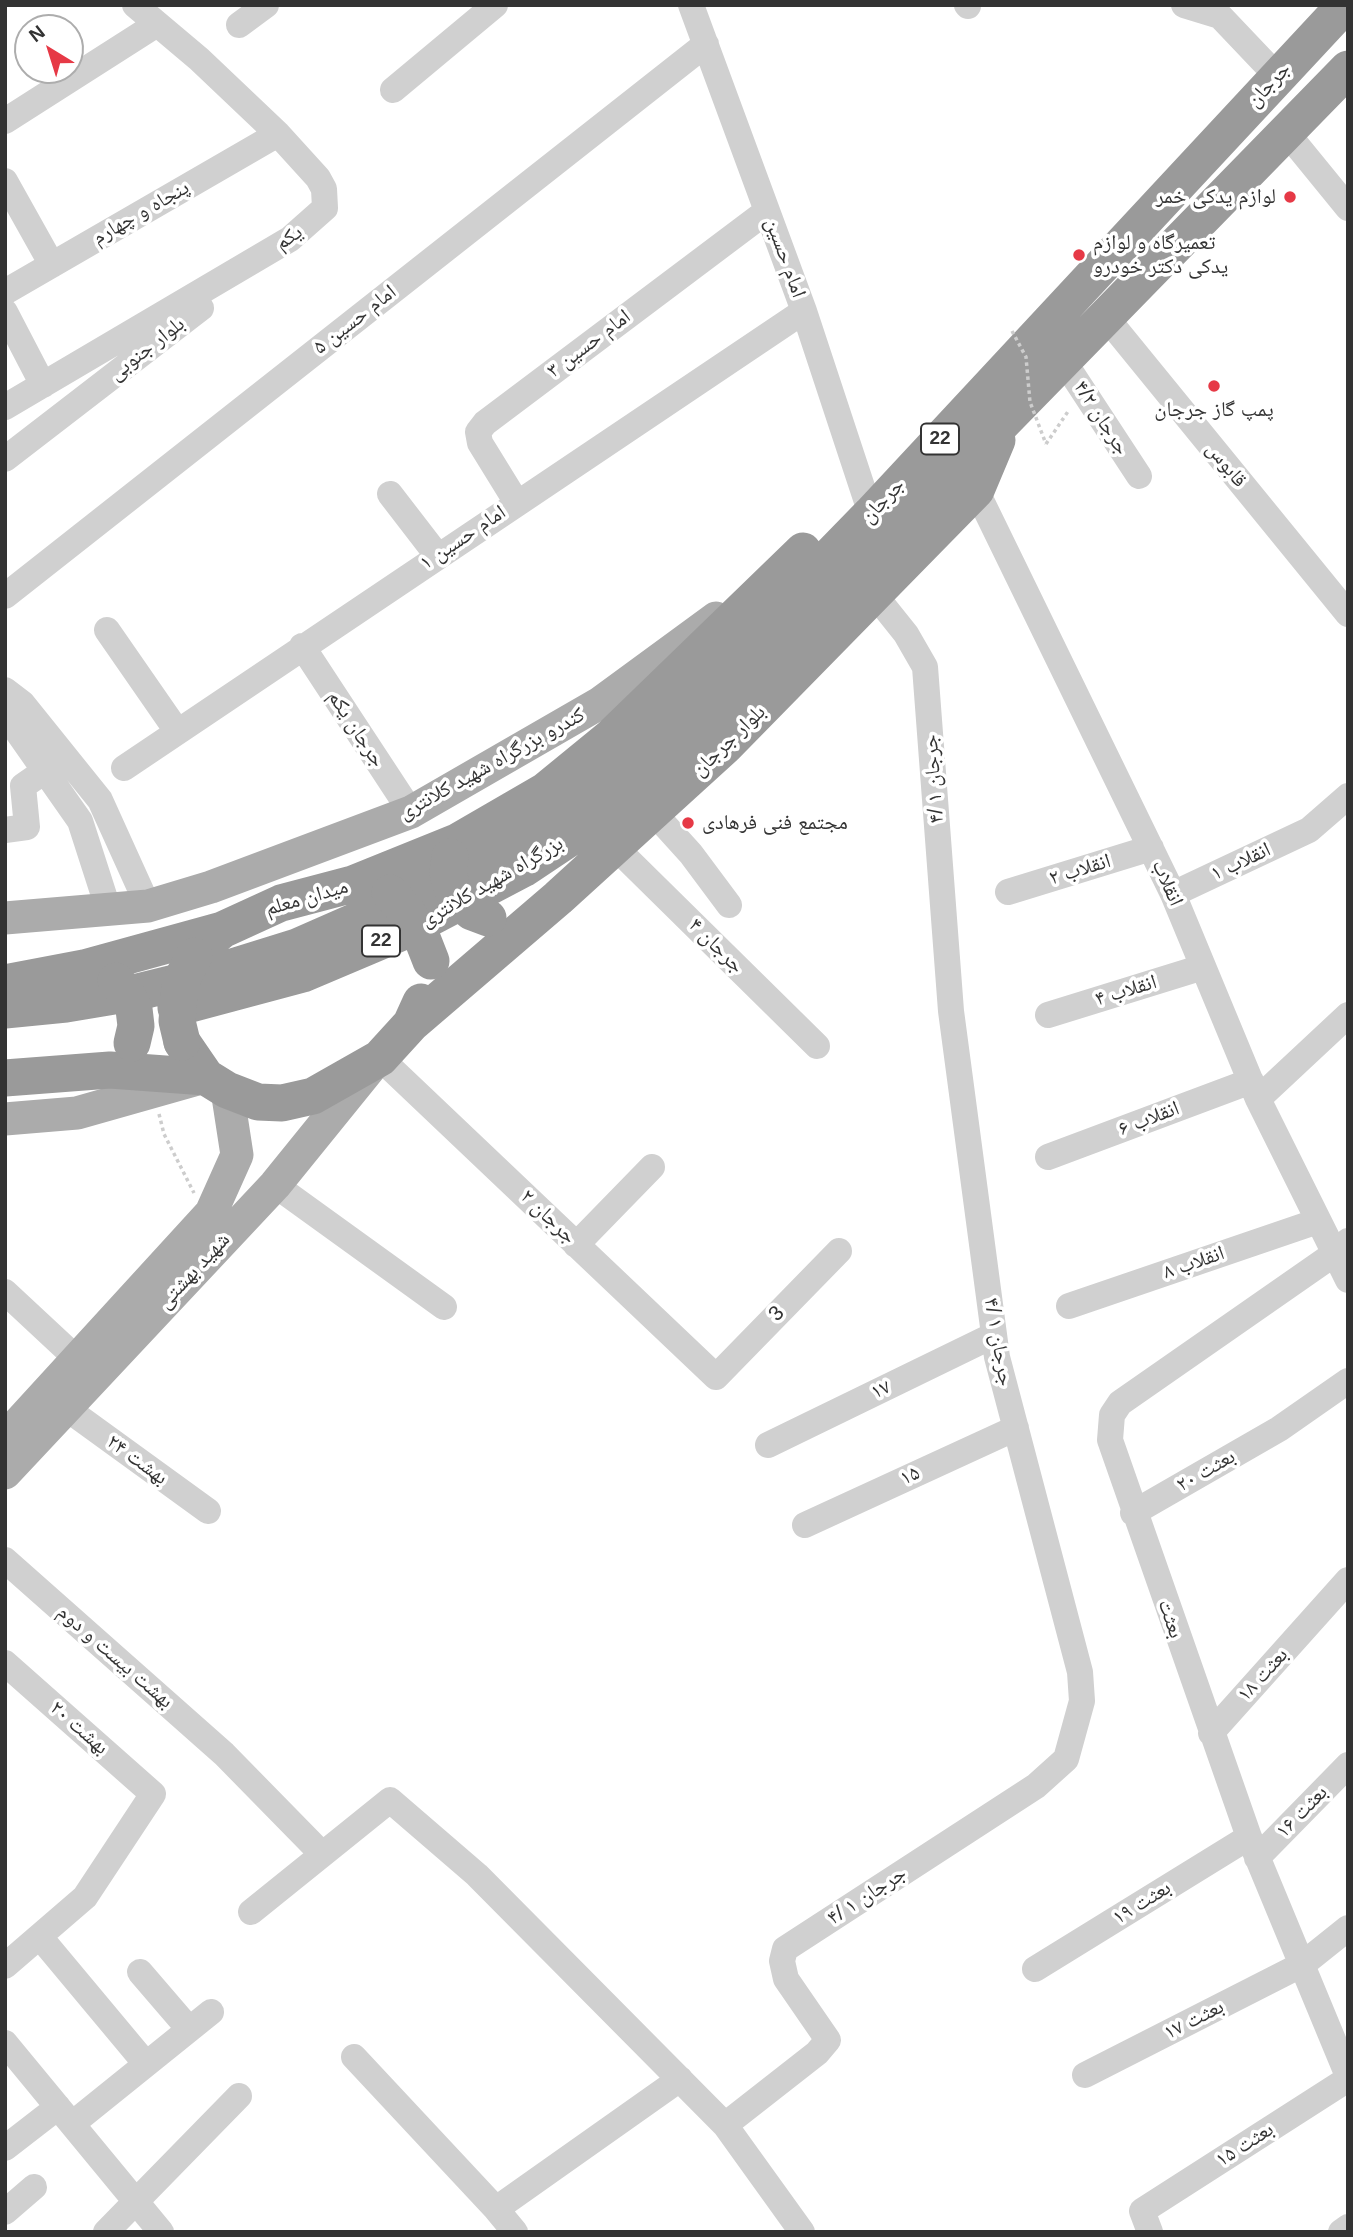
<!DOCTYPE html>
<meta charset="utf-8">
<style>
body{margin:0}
#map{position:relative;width:1353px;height:2237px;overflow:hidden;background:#fff;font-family:Helvetica,sans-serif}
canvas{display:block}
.frame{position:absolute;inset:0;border:7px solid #333;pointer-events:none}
.north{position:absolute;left:14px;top:14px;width:70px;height:70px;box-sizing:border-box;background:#fff;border:2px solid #adadad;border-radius:50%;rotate:322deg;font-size:19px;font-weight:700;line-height:28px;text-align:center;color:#333}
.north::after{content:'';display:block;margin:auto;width:24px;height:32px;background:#e63946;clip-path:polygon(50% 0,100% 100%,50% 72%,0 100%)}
</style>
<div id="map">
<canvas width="1353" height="2237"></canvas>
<div class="frame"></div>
<div class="north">N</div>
</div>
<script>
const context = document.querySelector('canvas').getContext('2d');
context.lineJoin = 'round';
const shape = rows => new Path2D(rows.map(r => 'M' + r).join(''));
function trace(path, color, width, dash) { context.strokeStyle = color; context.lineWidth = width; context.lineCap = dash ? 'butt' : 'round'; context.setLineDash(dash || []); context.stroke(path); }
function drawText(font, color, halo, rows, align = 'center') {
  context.font = font + ' Helvetica,"Noto Naskh Arabic",sans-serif'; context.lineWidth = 7; context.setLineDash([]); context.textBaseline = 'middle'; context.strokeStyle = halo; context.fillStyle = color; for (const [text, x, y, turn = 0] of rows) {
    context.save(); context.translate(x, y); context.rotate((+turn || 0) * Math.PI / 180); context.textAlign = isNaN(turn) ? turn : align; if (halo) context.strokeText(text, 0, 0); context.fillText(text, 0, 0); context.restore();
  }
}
trace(shape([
 [1046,444,1069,410],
 [159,1114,164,1134,194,1193]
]), '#cdcdcd', 3.5, [3.5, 3.5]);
trace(shape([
 [691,5,804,311,871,514],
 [967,5,968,6],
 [1184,5,1220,16,1277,76],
 [239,25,266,5],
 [393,90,495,5],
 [5,121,157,24],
 [1286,132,1348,208],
 [5,181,52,265],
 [5,292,278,134],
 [5,312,43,385],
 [1105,316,1348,614],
 [1063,360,1139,476],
 [5,407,290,239,325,208,324,189,318,178,278,134,199,59,135,5],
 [5,459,201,308],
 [976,490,1173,894,1258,1099,1348,1280],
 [390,494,437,555],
 [517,503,480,443,478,432,485,423,767,211],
 [5,596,706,44],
 [107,630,177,731],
 [302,646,411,812],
 [5,690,22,703,100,800,148,906],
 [5,714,80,821,109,911],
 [124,768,804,311],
 [653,812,691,854,729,905],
 [5,830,27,827,23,786,46,770],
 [614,846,817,1046],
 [1008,892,1151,848],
 [1173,894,1309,830,1348,796],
 [1048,1015,1203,967],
 [380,1058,716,1377,839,1251],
 [1258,1099,1348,1015],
 [1048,1157,1251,1081],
 [275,1185,444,1307],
 [1348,1241,1334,1254,1120,1403,1112,1415,1110,1440,1249,1837,1348,2076],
 [576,1245,652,1167],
 [5,1292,77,1359],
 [1069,1306,1318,1221],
 [66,1408,208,1511],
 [768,1445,994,1335],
 [1133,1513,1279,1429,1348,1381],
 [805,1525,1016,1428],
 [5,1560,224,1754,322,1854],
 [5,1663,153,1794,85,1897,5,1966],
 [1211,1733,1348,1580],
 [1257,1858,1348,1765],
 [251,1912,390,1800,477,1875,725,2125,802,2232],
 [40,1937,146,2064],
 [1035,1969,1249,1837],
 [140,1972,189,2029],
 [5,2043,161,2232],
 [354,2057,496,2209,680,2079],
 [1085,2075,1303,1964,1348,1928],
 [72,2124,211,2012],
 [725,2125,817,2053,828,2040,786,1979,782,1961,785,1949,1036,1786,1066,1759,1082,1701,1080,1672,997,1357,951,1011,925,667,906,634,874,594],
 [5,2148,58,2107],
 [496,2209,515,2232],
 [5,2212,34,2187],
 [106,2232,239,2096],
 [1150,2232,1142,2211,1348,2079],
 [1341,2232,1348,2227]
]), '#d0d0d0', 26);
trace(shape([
 [5,918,148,906,211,887,411,812,600,703,716,618],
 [5,1119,77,1113,197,1079],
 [5,1438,211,1213,237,1155,227,1090],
 [5,1473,275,1185,373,1064]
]), '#ababab', 33);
trace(shape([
 [353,884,457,842,545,791,611,737,803,551],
 [204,945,222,930,281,903,353,884,376,886],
 [5,983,84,968,222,930],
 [176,1008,303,974,407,930,523,869,607,813,703,729,1348,69],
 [5,1010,66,1004,138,992,207,975,297,947,395,904,508,844,602,779,683,707,871,514,1345,5],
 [411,1024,558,898,725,746,976,490,997,440],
 [182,1042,206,1077,227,1090,258,1102,282,1103,313,1096,380,1058,411,1024,421,1002],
 [5,1078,110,1070,206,1077]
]), '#9a9a9a', 37);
trace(shape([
 [1012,331,1026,357,1030,402,1046,444]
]), '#cdcdcd', 3.5, [3.5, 3.5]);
trace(shape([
 [450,857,448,873,452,888,460,902,472,912,488,918],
 [390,893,407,912,422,938,431,961],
 [116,981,127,994,134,1009,136,1026,132,1043],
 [182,1042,177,1021,180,983,194,956]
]), '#9a9a9a', 37);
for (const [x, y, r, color] of [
 [1290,197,7,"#e63946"],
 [1079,255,7,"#e63946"],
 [1214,386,7,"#e63946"],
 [688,823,7,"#e63946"]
]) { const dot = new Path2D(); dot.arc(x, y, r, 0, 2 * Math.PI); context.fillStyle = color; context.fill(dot); trace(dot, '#fff', 2.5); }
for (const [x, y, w] of [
 [940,439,38],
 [381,941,38]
]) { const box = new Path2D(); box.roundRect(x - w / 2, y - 15.5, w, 31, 5); context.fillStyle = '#fff'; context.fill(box); trace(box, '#333', 2); }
drawText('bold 19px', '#333', null, [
 ["22",940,439],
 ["22",381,941]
]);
drawText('21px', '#333', '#fff', [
 ["جرجان",1269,85,-47],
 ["پنجاه و چهارم",141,213,-30],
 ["یکم",289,238,-34],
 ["امام حسین",785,258,70],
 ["امام حسین ۵",355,320,-38],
 ["امام حسین ۳",589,344,-37],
 ["بلوار جنوبی",147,349,-38],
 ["۴/۲ جرجان",1101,418,57],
 ["قابوس",1226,465,51],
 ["جرجان",883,501,-47],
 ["امام حسین ۱",463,538,-34],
 ["جرجان یکم",356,729,57],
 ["بلوار جرجان",729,741,-44],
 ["کندرو بزرگراه شهید کلانتری",492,764,-29],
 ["جرجان ۱ /۴",934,779,-94],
 ["انقلاب ۱",1241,862,-25],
 ["۲ انقلاب",1080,870,-17],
 ["بزرگراه شهید کلانتری",492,882,-30],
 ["انقلاب",1167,883,66],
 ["میدان معلم",307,898,-16],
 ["۴ جرجان",716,946,45],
 ["۴ انقلاب",1126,991,-17],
 ["۶ انقلاب",1149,1119,-21],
 ["جرجان ۲",548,1217,44],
 ["۸ انقلاب",1194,1263,-19],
 ["شهید بهشتی",194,1271,-47],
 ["3",777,1314,-46],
 ["جرجان ۱ /۴",998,1342,80],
 ["۱۷",881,1390,-26],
 ["بهشت ۲۴",137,1460,36],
 ["۲۰ بعثت",1206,1471,-30],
 ["۱۵",910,1476,-25],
 ["بعثت",1170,1619,71],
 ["بهشت بیست و دوم",115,1657,41],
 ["۱۸ بعثت",1263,1675,-48],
 ["بهشت ۲۰",79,1728,41],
 ["۱۶ بعثت",1302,1812,-46],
 ["جرجان ۱ /۴",867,1896,-33],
 ["بعثت ۱۹",1142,1903,-32],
 ["۱۷ بعثت",1194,2020,-27],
 ["بعثت ۱۵",1245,2145,-33]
]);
drawText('21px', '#333', '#fff', [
 ["لوازم یدکی خمر",1276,197,"right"],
 ["تعمیرگاه و لوازم",1093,243],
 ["یدکی دکتر خودرو",1093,267],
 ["پمپ گاز جرجان",1214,410,"center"],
 ["مجتمع فنی فرهادی",702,823]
], 'left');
</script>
